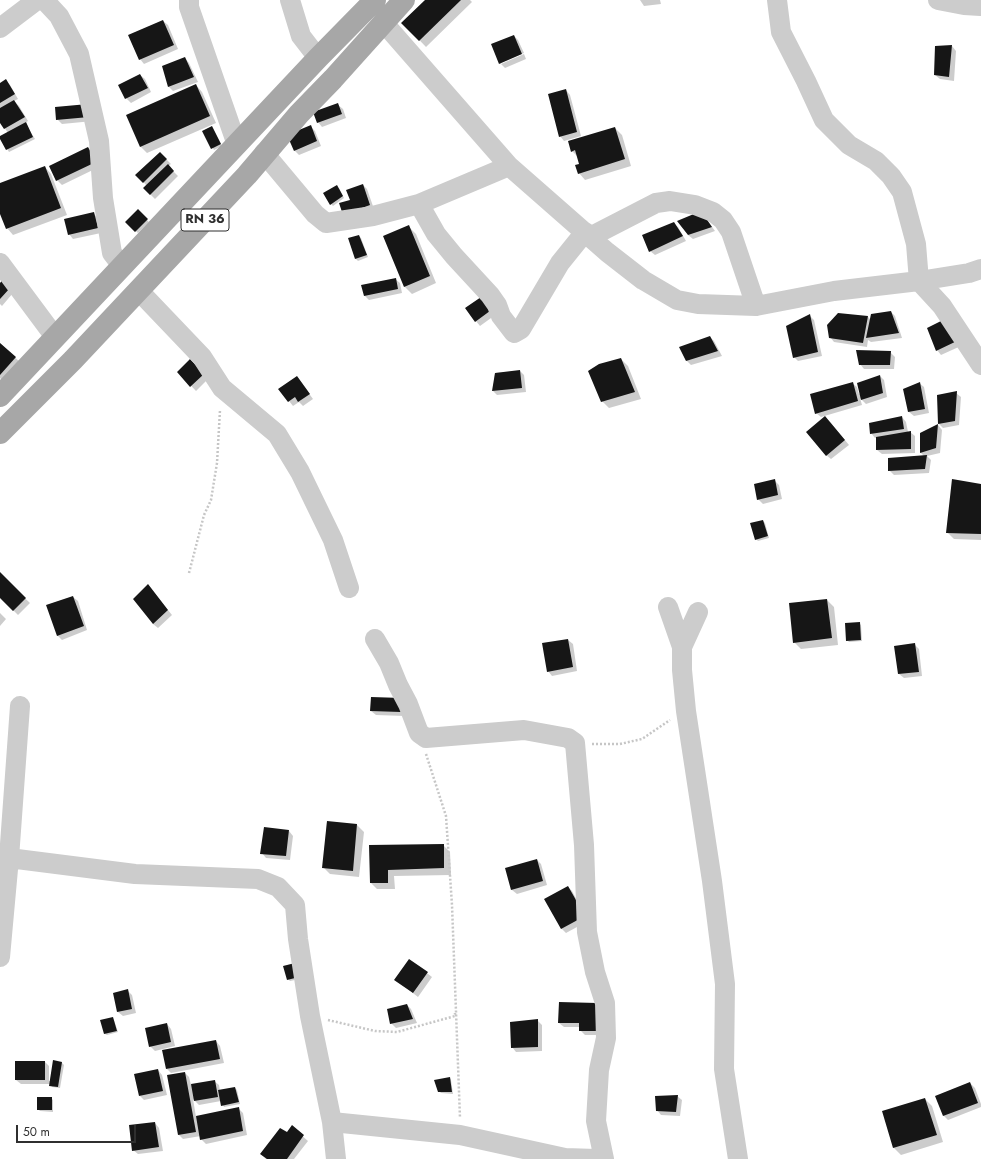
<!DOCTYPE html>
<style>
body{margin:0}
#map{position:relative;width:981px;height:1159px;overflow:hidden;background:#fff;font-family:Jost,sans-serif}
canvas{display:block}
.scale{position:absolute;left:16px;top:1125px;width:120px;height:18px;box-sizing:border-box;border:2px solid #2f2f2f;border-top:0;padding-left:5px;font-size:12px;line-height:14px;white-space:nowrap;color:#2f2f2f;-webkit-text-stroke:3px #fff;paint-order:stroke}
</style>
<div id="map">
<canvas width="981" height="1159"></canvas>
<div class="scale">50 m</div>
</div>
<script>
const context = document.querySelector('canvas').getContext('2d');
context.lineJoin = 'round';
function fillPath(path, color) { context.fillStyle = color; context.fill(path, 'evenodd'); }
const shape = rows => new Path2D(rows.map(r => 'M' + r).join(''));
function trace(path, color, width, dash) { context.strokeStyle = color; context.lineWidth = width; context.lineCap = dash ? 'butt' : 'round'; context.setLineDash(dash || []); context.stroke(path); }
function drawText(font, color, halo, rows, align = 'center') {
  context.font = font + ' Jost,sans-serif'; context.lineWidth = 4; context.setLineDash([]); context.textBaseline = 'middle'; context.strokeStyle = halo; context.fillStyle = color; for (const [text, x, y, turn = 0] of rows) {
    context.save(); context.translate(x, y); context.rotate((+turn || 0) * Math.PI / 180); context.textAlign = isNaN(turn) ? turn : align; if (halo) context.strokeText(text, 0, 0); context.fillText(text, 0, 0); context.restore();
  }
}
fillPath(shape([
 [426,0,470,0,472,2,426,47,403,23],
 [640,0,660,0,661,4,644,6],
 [163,21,168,25,178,49,144,64,140,59],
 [514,36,518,40,524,53,501,62,501,64,500,63],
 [952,46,956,51,954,81,940,79,935,75],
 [524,54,526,59,505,68,501,64],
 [185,58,189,63,198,82,173,91,169,87,163,67],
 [140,75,145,79,151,92,131,103,126,98],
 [6,81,10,85,18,99,14,101,19,106,28,121,25,123,35,139,9,152,0,137,8,133,0,121,0,84],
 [196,85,202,92,216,123,147,153,140,146],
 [566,90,570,95,581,136,564,141,560,136],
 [88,105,93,121,62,124,57,119],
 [338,105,343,109,346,118,322,127,318,122],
 [310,126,315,131,321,146,299,155,295,151],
 [615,128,622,135,631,166,585,180,579,173,580,165,578,157,572,151],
 [213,129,222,146,214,150,203,131],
 [88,148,93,153,99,167,62,185,57,180],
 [160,153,171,164,168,166,178,176,155,199,144,188,147,186,137,175],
 [45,167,51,174,67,215,13,235,7,228,0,211,0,184],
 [363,185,367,189,374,209,340,204,351,200],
 [339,188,344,198,333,206,331,204],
 [138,211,149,222,138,233,126,222],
 [93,213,98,218,101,233,73,239,69,234],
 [705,217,715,231,693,239,688,235],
 [673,223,678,227,686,241,655,255,650,251],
 [409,227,416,234,436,283,412,294,405,287,384,237],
 [359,236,361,238,368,257,358,261,356,259,350,239],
 [395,279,400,283,402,293,369,300,364,295],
 [0,284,13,293,2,306,0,304],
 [484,296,498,313,480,326,466,309],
 [891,312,895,316,902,338,871,342,868,340,867,347,834,342,830,337,868,317,871,320],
 [809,315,814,320,822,356,798,361,794,357],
 [947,319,963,345,941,355,937,350],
 [710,337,714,341,722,356,691,365,686,360],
 [0,343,22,364,6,384,0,378],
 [890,352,895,357,894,369,864,369,860,364],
 [621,359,628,366,641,399,609,408,602,401],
 [190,360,208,379,196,391,178,372],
 [520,371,524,375,526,392,497,395,493,391,495,373],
 [880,376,884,380,887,397,866,404,860,398,862,405,821,417,816,413,852,383,857,387,859,394],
 [297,377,313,399,303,406,299,402,293,406,289,401],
 [919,383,924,387,929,413,914,416,909,412,905,389],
 [956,393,961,397,959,425,943,428,939,424,938,396],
 [902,417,906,422,908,432,910,432,915,436,915,453,882,454,877,450,877,437,875,438,871,433],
 [830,422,849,445,831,459,826,455],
 [938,425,942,430,940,453,927,456,931,460,929,473,894,475,889,470,924,456,921,453,921,433],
 [774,480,779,485,782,499,763,504,758,499],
 [981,485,981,540,954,539,947,532],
 [763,521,765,523,769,538,758,541,756,539],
 [0,574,30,603,18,615,0,597],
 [152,590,172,615,158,628,153,624],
 [73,597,78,601,87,630,62,640,57,635],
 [827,600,834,607,838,645,801,649,794,642],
 [0,613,6,619,0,626],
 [859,623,861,625,862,641,849,642,847,640],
 [568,640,573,644,577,671,552,676,548,671],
 [914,644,919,649,922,676,904,678,899,674],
 [401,699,405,716,376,715,371,711],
 [327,822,357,825,364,832,359,877,330,874,323,867],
 [289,831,293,836,290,860,266,858,262,853],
 [443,845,450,852,451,875,394,876,395,889,377,889,371,883,370,846],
 [537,860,541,864,547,885,517,894,512,890,506,869],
 [568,887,572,891,588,921,566,933,561,928],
 [410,960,432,977,418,997,396,980],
 [285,966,300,979,290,981,288,979],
 [127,990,132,995,136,1013,123,1016,118,1012,114,993],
 [597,1004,601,1035,585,1035,580,1030,580,1027,564,1027,559,1023],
 [407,1005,411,1009,417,1023,396,1028,391,1023],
 [112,1018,114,1020,118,1032,107,1035,105,1034],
 [537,1020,542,1025,542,1051,516,1052,512,1047],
 [167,1024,171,1029,175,1046,155,1051,150,1046],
 [216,1041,220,1046,224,1063,171,1073,167,1069],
 [54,1061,62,1063,64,1065,60,1088,52,1087,50,1084,21,1084,16,1080,45,1062,49,1066,49,1081,50,1081],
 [158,1070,162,1075,167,1095,144,1100,140,1096],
 [185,1073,189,1077,191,1085,214,1081,219,1085,220,1091,235,1088,237,1090,240,1104,224,1107,221,1101,199,1105,193,1099,196,1117,238,1108,243,1113,247,1135,206,1144,201,1139,201,1136,183,1139,179,1135,169,1076],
 [450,1078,451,1080,453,1094,441,1093,439,1091],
 [970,1083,975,1088,981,1104,981,1107,948,1120,944,1116,936,1097],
 [677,1096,682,1100,680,1116,661,1115,657,1110],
 [51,1098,53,1100,53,1112,40,1111,38,1109],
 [925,1099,932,1106,943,1142,901,1155,894,1148,883,1112],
 [155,1123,159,1128,163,1151,138,1154,133,1150],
 [292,1127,308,1141,294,1159,266,1159,261,1154,287,1133]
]), '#0003');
fillPath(shape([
 [425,0,461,0,419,41,401,23],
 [163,20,174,45,139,60,128,35],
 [514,35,522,54,499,64,491,44],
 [952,45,949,77,934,75,935,46],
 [185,57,194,77,168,87,162,66],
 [140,74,148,88,125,99,118,85],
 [6,79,15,94,0,103,0,83],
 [196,84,210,116,140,147,126,115],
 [566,89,577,132,559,137,548,94],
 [14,100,25,117,4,129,0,123,0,108],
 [338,103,342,114,317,123,313,112],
 [88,104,89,117,56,120,55,107],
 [26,122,33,137,6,150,0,139,0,136],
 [311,125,317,141,294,151,287,135],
 [212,126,221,144,211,149,202,131],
 [615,127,625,159,578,174,575,165,579,164,575,150,571,152,568,141],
 [88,147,96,162,56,181,49,166],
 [160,152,167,159,143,183,135,175],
 [168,164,174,171,150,195,143,188],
 [45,166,61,208,6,229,0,214,0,183],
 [363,184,370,205,343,215,339,203,350,200,346,190],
 [337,185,343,196,330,205,323,193],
 [138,209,148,219,135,232,125,222],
 [701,211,712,227,688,235,677,221],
 [94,212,98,228,68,235,64,219],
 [674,222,683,236,649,252,642,235],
 [409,225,430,276,404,287,383,236],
 [359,235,367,255,355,259,348,238],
 [4,278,10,288,0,299,0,283],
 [396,278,398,289,364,296,361,285],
 [484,295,494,308,475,322,465,308],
 [891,311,899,333,866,338,871,314],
 [838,313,868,316,863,343,829,338,827,325],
 [810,314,818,352,793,358,786,326],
 [947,318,959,340,936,351,927,328],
 [710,336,718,351,686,361,679,347],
 [0,343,16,357,0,375],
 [856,350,891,351,890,365,859,365],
 [621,358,635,392,601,402,588,371,599,364],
 [190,359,204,374,190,387,177,372],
 [520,370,522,388,492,391,495,373],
 [880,375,883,393,861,400,857,383],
 [297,376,310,394,298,402,295,397,288,402,278,389],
 [853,382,858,401,815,414,810,394],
 [920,382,925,409,908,412,903,389],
 [957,391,955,421,938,424,937,395],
 [825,416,845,440,826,456,806,432],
 [902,416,904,429,870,434,869,423],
 [938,424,936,448,920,453,920,433],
 [911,431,911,449,876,450,876,437],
 [927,455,925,469,888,471,888,458],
 [775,479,778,495,757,500,754,484],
 [952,479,981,484,981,534,946,533],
 [763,520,768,536,755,540,750,523],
 [0,572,26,598,13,611,0,598],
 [148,584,168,610,153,624,133,599],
 [73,596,84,626,57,636,46,605],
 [827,599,832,638,793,643,789,603],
 [860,622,861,640,846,641,845,623],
 [568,639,573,667,547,672,542,643],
 [915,643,919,672,898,674,894,646],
 [371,697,402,698,401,712,370,711],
 [327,821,357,824,353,871,322,868],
 [264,827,289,830,286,856,260,854],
 [444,844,444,868,388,870,388,883,370,883,369,845],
 [537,859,543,881,511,890,505,868],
 [568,886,585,916,561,929,544,899],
 [409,959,428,972,413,993,394,980],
 [295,963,299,977,287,980,283,966],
 [128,989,132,1009,117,1012,113,993],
 [559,1002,597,1003,597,1031,579,1031,579,1023,558,1023],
 [407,1004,413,1019,390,1024,387,1009],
 [113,1017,117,1031,104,1034,100,1020],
 [538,1019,538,1047,511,1048,510,1022],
 [167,1023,171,1042,149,1047,145,1028],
 [216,1040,220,1059,166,1069,162,1050],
 [53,1060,62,1062,58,1087,49,1086],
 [15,1061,45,1061,45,1080,15,1080],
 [158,1069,163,1091,139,1096,134,1074],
 [185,1072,196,1132,178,1135,167,1075],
 [450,1077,452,1092,438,1092,434,1080],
 [215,1080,218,1097,194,1101,191,1084],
 [970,1082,978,1103,943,1116,935,1096],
 [235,1087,239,1102,221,1106,218,1090],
 [678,1095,676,1112,656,1111,655,1096],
 [37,1097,52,1097,52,1110,37,1110],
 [925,1098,937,1135,893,1148,882,1111],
 [239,1107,243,1131,200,1140,196,1116],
 [155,1122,159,1147,132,1151,129,1125],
 [292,1125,304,1135,287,1159,267,1159,260,1154,280,1128,287,1132]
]), '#161616');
trace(shape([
 [189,573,204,515,211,500,217,463,220,410],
 [592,744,620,744,642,739,670,720],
 [426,754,446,816,452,905,460,1118],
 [328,1020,375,1031,397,1032,455,1016,455,1013]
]), '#c6c6c6', 2.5, [2, 2]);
trace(shape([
 [44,0,59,16,79,54,99,141,103,198,112,253,122,266],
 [189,0,189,7,237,145],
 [290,0,301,36,318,58],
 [777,0,781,32,806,81,824,120,849,145,876,161,891,176,902,192,916,244,919,281,942,306,981,365],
 [938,0,964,5,981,6],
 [383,22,509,166,607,252,643,280,677,300,698,304,756,306,834,291,919,281,969,273,981,269],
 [0,28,37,0],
 [264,153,315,214,326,223,373,216,419,204,509,166],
 [419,204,436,234,454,256,490,295,497,305,501,316,514,333,521,329,560,263,585,232],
 [590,237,656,203,670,201,695,205,713,212,723,220,731,232,756,306],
 [0,263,55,337],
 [139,291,202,357,222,388,277,434,300,472,333,540,349,588],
 [668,607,682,647,682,670,686,711,712,881,725,984,724,1069,738,1159],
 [375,639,389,663,398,685,408,704,419,733,426,738,524,730,568,738,575,743,584,845,587,932,595,972,605,1003,606,1038,599,1070,596,1121,604,1159],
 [682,647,698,612],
 [9,858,135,874,258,879,278,887,295,905,298,939,310,1016,332,1122,336,1159],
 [0,957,9,858,20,706],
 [332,1122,460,1135,565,1158,596,1159]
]), '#ccc', 20);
trace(shape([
 [0,396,318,58,375,0],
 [0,433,73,360,247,175,299,114,333,79,404,0]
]), '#a7a7a7', 22);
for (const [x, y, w] of [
 [205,220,48]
]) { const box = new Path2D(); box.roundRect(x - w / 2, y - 11, w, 22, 3); context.fillStyle = '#fff'; context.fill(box); trace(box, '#2f2f2f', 1); }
drawText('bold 13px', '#2f2f2f', null, [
 ["RN 36",205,220]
]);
</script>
